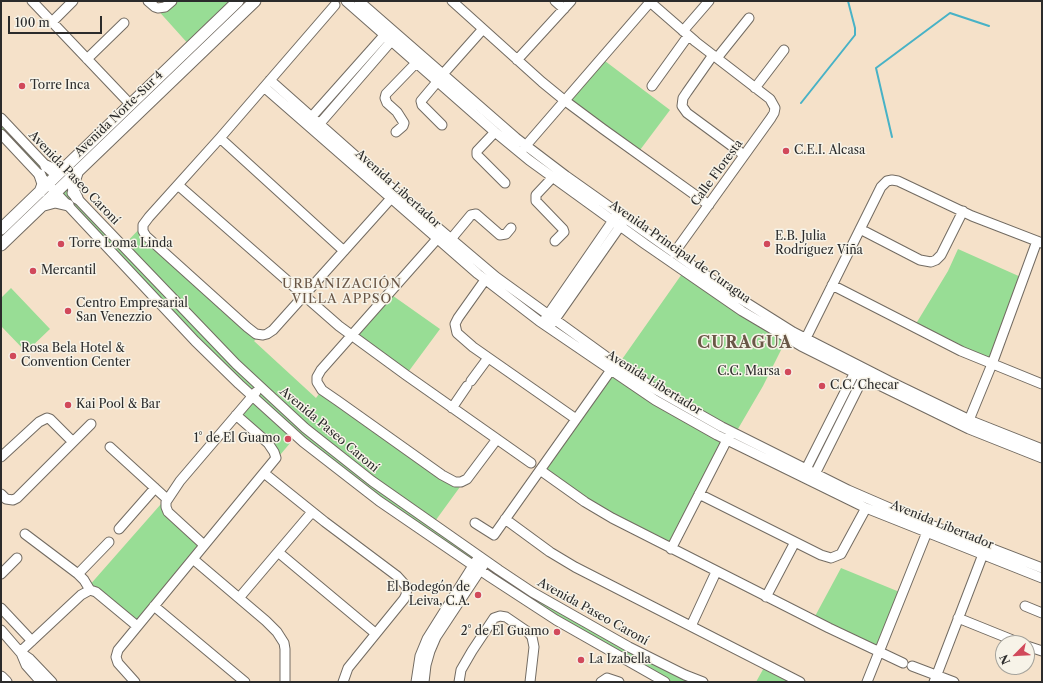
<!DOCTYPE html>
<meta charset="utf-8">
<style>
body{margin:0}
#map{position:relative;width:1043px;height:683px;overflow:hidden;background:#f5e1c9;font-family:"Libre Caslon Text",serif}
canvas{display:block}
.frame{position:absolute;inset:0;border:2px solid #2b2b2b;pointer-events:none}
.north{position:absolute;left:995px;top:635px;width:40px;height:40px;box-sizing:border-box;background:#f7f3e8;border:1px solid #a5a39c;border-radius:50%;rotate:246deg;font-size:11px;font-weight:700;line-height:16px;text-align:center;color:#2b2b2b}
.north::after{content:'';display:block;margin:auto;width:14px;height:18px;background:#d1495b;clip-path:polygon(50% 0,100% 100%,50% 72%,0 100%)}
.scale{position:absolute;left:8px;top:16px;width:94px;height:18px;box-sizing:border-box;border:2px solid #2b2b2b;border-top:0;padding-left:5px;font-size:12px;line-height:14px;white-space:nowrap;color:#2b2b2b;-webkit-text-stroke:3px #f7f3e8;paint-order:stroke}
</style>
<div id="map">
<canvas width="1043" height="683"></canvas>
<div class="frame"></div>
<div class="north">N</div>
<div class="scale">100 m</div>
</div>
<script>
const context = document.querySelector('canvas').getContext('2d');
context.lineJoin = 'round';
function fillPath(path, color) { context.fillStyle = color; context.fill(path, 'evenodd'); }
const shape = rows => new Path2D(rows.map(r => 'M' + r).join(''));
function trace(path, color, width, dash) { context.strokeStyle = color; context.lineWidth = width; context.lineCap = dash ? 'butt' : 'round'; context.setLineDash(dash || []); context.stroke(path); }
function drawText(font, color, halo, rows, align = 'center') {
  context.font = font + ' "Libre Caslon Text",serif'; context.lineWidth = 3; context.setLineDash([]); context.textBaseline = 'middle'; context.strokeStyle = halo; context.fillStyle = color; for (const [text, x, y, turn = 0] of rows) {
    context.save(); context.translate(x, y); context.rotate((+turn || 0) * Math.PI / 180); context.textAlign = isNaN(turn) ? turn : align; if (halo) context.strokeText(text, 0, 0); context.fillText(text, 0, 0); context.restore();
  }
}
fillPath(shape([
 [172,1,255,1,64,185,123,246,143,225,143,231,146,236,247,327,252,331,260,335,254,341,316,398,322,390,442,475,455,482,461,482,465,480,433,524,479,557,473,566,480,570,486,561,532,592,597,630,665,665,703,682,665,682,556,620,480,570,436,637,430,651,426,665,424,682,416,682,420,656,427,639,473,566,379,501,296,436,275,461,276,455,268,443,236,415,252,396,195,341,57,192,1,245,1,229,48,184,1,134,1,118,56,176,191,47,155,7,162,8],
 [56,177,64,185,57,192,48,184],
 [601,58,670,110,637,154,564,100],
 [958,249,1023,278,992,364,914,327,948,271],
 [684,271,787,338,763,386,735,434,618,365],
 [11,288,50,329,26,352,1,326,1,298],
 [389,293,440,329,406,375,351,335],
 [611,370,727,440,671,549,612,518,540,470],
 [168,496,165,505,204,545,137,626,96,592,81,595],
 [841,568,902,593,879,652,813,620],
 [766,664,800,682,756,682]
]), '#98dd95');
trace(shape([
 [801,103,855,35,855,28,848,1],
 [892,137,876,68,950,13,989,26]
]), '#48b2c6', 2);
const minor = shape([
 [32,1,131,105],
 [148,1,155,7,158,8,165,7,172,1],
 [346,1,495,132,529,160,645,244,742,311,801,346,879,385,969,429,1042,458],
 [359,1,516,138,566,176,731,293,793,332,889,381,974,422,1042,449],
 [452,1,542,82,564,100,603,129,709,205],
 [555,1,564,9],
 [649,1,696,42,770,99,775,108,774,113,771,118,674,253],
 [335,5,220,138,149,217,143,225,143,231,146,236,247,327,256,334,263,335,267,334,273,330,394,195],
 [52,22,73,1],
 [683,31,709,1],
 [713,55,687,92,683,98,682,106,687,113,744,155],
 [717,58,749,18],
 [87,59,124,23],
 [517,60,571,1],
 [443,74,483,29],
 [270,80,411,205,496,277,608,358,655,389,722,427,848,490,915,519,1042,568],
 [437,82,421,101,422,105,442,125],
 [652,86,688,36],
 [264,87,478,274,539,321,655,400,717,435,866,508,1042,578],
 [755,88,784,50],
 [1,118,51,171],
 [307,122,388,31],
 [316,128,394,38],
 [396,132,403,126,404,123,397,112,387,103,385,98,386,94,416,63],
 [495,132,477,151,477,155,505,183],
 [1,134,195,341,239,384,303,442,379,501,490,577,556,620,665,682],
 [220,138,344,251],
 [522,150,651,1],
 [553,177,536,195,536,201,563,229,564,232,555,241],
 [178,185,339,326,406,375,531,463],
 [72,193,236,364,305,428,372,481,499,570,532,592,629,647,685,675,703,682],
 [860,229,920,260,931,262,936,260,941,255,963,211],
 [437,239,321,370,317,377,317,382,322,390,338,401,442,475,455,482,461,482,467,479,497,439],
 [451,239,471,215,476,214,500,235,506,234,511,228],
 [485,280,458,318,455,324,457,333,473,347,576,419],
 [832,285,961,351,1042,384],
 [545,319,616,216],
 [551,325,623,222],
 [806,338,881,187,887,181,892,180,898,181,972,216,1042,243],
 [471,381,488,358],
 [452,408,467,386],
 [967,425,992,364,1037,241],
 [110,447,167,499],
 [1,457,39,422,47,418,50,419,73,442],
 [540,470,585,502,612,518,829,628,903,663],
 [264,473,325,522,397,576,407,587,406,595,404,599,348,668,343,682],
 [803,475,857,368],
 [813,478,866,372],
 [1,494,6,499,13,500,17,498,91,424],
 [699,494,821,555,831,558,841,554,866,508],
 [505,519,550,552,575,567,800,682],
 [475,523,494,535,611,370],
 [119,529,155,488],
 [25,534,78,574,84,580,90,590],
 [204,545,168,512,166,507,166,502,180,481,256,392],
 [671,549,730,434],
 [278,552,375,633],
 [193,559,266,621,277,632,284,643,285,649,285,682],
 [1,574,17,558],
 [78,574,109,542],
 [766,597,795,542],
 [239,598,312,512],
 [154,606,245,682],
 [1025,606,1042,613],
 [1,608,32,641],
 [958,618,1020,643],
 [691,626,716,572],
 [1,630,20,652,30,659,52,682],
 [1027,646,1042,651],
 [20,652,81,595,90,590,96,592,137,626],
 [21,653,26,665,41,682],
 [912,666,954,682],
 [135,682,118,663,116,657,118,650,276,458,274,452,268,443,236,415],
 [416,682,420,656,427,639,476,561],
 [424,682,426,665,430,651,436,637,483,566],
 [459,682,461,670,472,651,494,618,500,616,506,617,528,632,532,637,534,647,530,682],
 [601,682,607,678,619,682],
 [867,682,929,527],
 [934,682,985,549]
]);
const major = shape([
 [46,166,55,170,65,168],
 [40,192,43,184,40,175],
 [77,198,74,192,73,185,77,173],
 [44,205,55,202,68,205],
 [1,229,238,1],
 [1,245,255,1],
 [1,677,6,682]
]);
trace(minor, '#726b62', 11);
trace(major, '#726b62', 13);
trace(minor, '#fff', 9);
trace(major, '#fff', 11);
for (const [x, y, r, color] of [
 [22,86,4,"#d1495b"],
 [786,151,4,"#d1495b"],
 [61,244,4,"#d1495b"],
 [767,244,4,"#d1495b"],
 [33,271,4,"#d1495b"],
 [68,311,4,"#d1495b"],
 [13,356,4,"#d1495b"],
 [788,372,4,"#d1495b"],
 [822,386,4,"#d1495b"],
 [68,405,4,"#d1495b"],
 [288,439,4,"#d1495b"],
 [478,595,4,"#d1495b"],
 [557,632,4,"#d1495b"],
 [581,660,4,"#d1495b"]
]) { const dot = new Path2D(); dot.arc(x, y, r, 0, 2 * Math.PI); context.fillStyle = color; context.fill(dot); trace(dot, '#f7f3e8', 1.5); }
drawText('12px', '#2b2b2b', '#f7f3e8', [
 ["Torre Inca",30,86],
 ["C.E.I. Alcasa",794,151],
 ["E.B. Julia",775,237],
 ["Rodríguez Viña",775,251],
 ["Torre Loma Linda",69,244],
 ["Mercantil",41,271],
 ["Centro Empresarial",76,304],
 ["San Venezzio",76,318],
 ["Rosa Bela Hotel &",21,349],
 ["Convention Center",21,363],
 ["C.C. Marsa",780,372,"right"],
 ["C.C. Checar",830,386],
 ["Kai Pool & Bar",76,405],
 ["1° de El Guamo",280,439,"right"],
 ["El Bodegón de",470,588,"right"],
 ["Leiva, C.A.",470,602,"right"],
 ["2° de El Guamo",549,632,"right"],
 ["La Izabella",589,660]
], 'left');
drawText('12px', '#2b2b2b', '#f7f3e8', [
 ["Avenida Norte-Sur 4",119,114,-44],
 ["Calle Floresta",717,173,-54],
 ["Avenida Paseo Caroní",74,178,46],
 ["Avenida Libertador",398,189,42],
 ["Avenida Principal de Curagua",680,252,35],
 ["Avenida Libertador",654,383,32],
 ["Avenida Paseo Caroní",329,430,40],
 ["Avenida Libertador",942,525,22],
 ["Avenida Paseo Caroní",593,612,29]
]);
context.letterSpacing = '1px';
drawText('13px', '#6a5747', '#f7f3e8', [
 ["URBANIZACIÓN",342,284],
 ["VILLA APPSO",342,299]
]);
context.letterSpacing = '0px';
context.letterSpacing = '1px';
drawText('bold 16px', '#6a5747', '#f7f3e8', [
 ["CURAGUA",745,343]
]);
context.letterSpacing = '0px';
</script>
